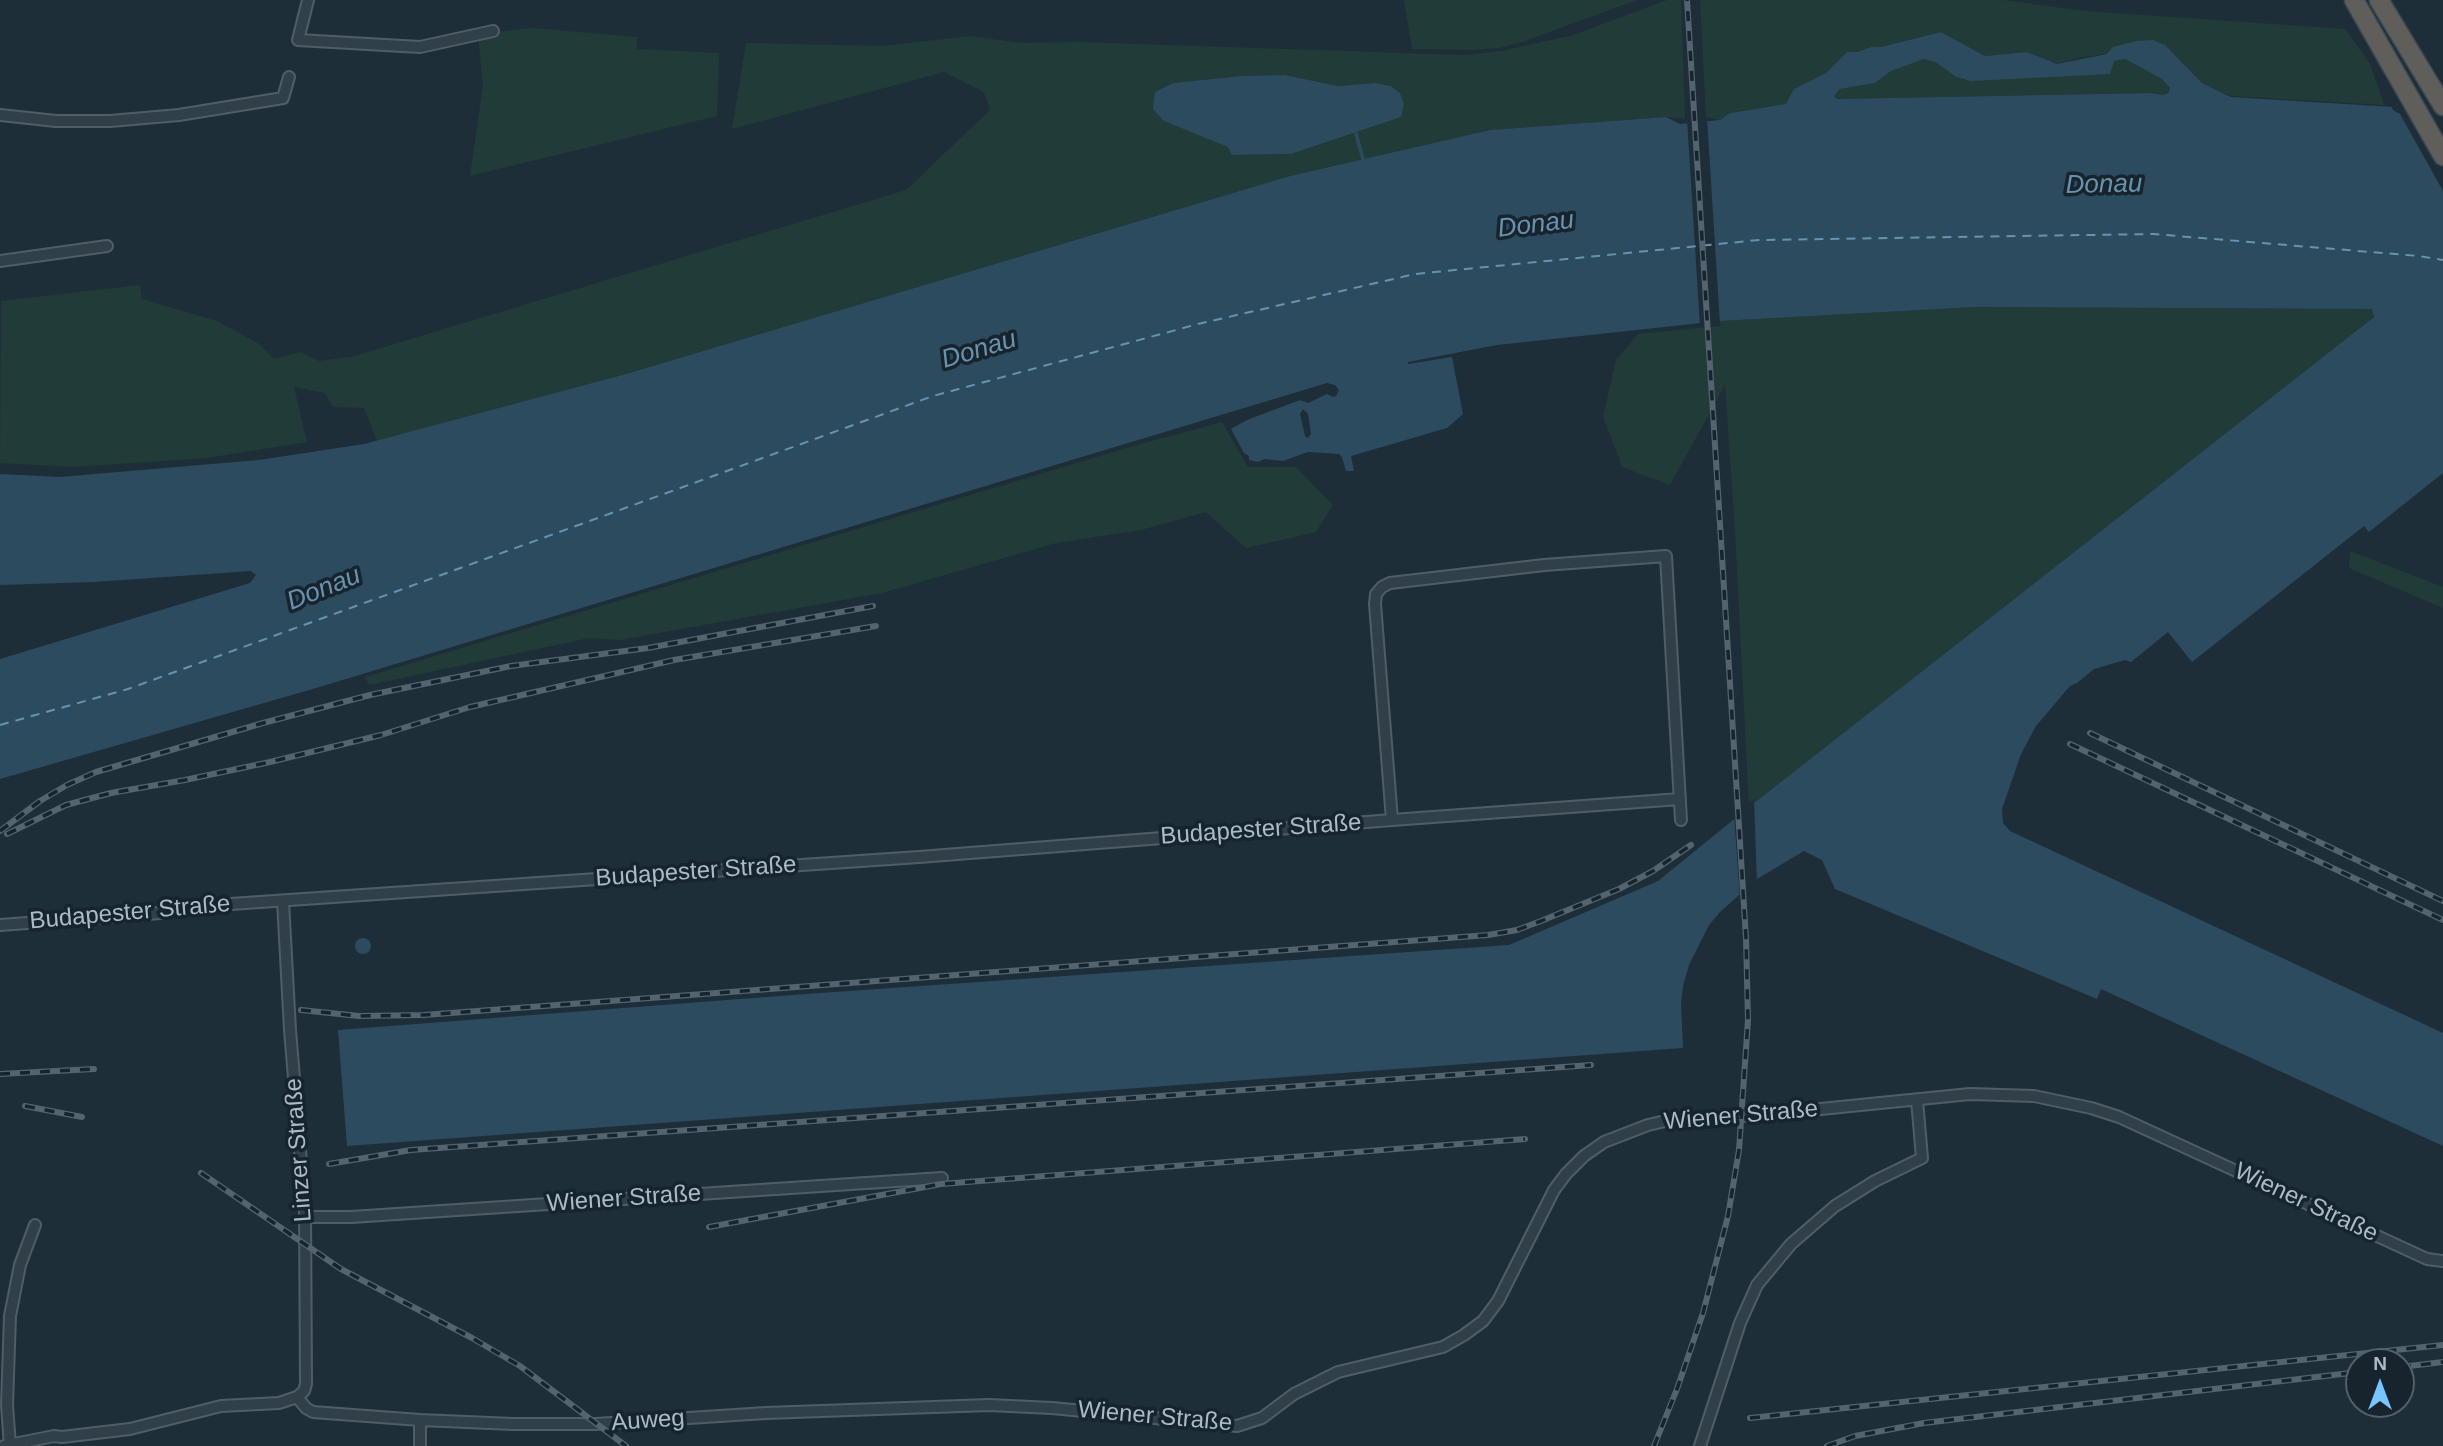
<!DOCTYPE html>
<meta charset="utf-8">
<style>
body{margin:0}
#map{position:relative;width:2443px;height:1446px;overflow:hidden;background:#1e2e38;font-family:Arial,sans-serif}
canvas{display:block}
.north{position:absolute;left:2345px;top:1348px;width:70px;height:70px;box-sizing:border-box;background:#17242d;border:2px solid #52606a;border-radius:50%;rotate:0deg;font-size:19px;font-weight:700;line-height:28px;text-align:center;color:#abbac6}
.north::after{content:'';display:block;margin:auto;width:24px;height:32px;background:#77c4ff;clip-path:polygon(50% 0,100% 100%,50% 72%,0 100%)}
</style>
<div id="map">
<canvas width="2443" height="1446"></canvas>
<div class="north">N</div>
</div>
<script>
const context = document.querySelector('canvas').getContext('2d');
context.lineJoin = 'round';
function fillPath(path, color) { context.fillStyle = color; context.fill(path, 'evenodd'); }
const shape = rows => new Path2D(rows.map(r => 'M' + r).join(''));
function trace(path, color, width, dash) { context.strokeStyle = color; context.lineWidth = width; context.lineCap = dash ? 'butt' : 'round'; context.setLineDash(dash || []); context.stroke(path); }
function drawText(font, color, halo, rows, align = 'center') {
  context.font = font + ' Arial,sans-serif'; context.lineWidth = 7; context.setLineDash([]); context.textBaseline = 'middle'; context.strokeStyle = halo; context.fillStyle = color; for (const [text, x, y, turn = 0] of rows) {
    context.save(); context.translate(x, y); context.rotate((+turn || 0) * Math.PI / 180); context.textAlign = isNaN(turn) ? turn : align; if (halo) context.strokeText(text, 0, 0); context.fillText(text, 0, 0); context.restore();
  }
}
fillPath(shape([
 [1404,0,1637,0,1522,42,1499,48,1471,50,1412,49],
 [1667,0,1681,0,1685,119,1666,117,1490,130,1290,176,626,374,377,441,364,408,333,407,325,393,294,387,307,442,207,458,73,467,0,463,1,301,140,285,142,299,217,321,259,344,274,359,300,352,319,361,351,357,906,190,990,110,984,92,944,72,732,129,746,43,882,46,971,36,1021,43,1077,42,1463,55,1501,51,1573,35],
 [1285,75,1338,86,1376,83,1391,86,1400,93,1400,117,1291,154,1232,155,1228,147,1155,92,1173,83,1241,76],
 [1700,0,2003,0,2085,11,2345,29,2370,64,2384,105,2231,96,2202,83,2165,45,2079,58,2057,64,2027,52,1985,56,1941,32,1881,47,1871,47,1857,52,1847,52,1826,73,1794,89,1787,104,1730,113,1720,120,1706,117],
 [531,28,637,37,637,49,719,53,717,116,470,176,483,86,478,34],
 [1924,59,1937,63,1964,80,2125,59,2162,79,2170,88,2167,93,2164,95,2151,93,1836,99,1834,96,1840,89,1874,83,1891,71],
 [1976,307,2373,309,2374,317,1749,807,1735,530,1725,385,1670,485,1622,467,1603,416,1616,360,1638,334,1720,326,1720,321],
 [1222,422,1248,467,1296,467,1333,505,1316,532,1246,548,1206,512,1141,530,1056,543,882,593,620,640,589,638,369,685,365,677,1133,446],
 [2350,551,2443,587,2443,608,2349,568]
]), '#213b39');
fillPath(shape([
 [1941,32,1985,56,2027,52,2057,64,2107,54,2113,47,2137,41,2153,40,2165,45,2202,83,2231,97,2443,110,2443,473,2369,532,2364,526,2192,662,2168,632,2131,662,2125,660,2094,669,2077,683,2070,686,2036,726,2021,754,2002,809,2003,823,2010,831,2443,1033,2443,1146,2101,989,2097,999,1835,889,1822,860,1804,851,1757,879,1720,912,1709,925,1689,965,1683,986,1681,1004,1683,1048,347,1146,338,1030,792,995,1509,945,1658,881,1749,807,2374,317,2372,309,1976,307,1720,321,1497,345,1408,362,1408,364,1452,357,1463,414,1447,428,1351,456,1354,471,1346,471,1342,457,1339,454,1308,452,1283,461,1264,459,1258,462,1249,460,1249,456,1244,453,1231,429,1247,420,1300,400,1308,403,1327,394,1333,397,1336,396,1339,390,1335,385,1327,383,316,688,0,779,0,659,250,583,256,575,251,571,94,582,0,585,0,474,60,477,259,460,364,444,626,374,1290,176,1490,130,1666,117,1680,124,1720,120,1730,113,1786,104,1794,89,1826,73,1847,52,1857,52,1871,47,1881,47],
 [1924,59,1937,63,1956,77,1971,81,2110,74,2114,61,2125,59,2162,79,2170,88,2168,93,2164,95,2151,93,1837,99,1834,96,1840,89,1875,83,1891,71],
 [1285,75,1338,86,1376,83,1391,86,1400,93,1404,104,1401,117,1291,154,1232,155,1228,147,1164,121,1153,109,1155,92,1173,83,1241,76],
 '355 946a8 8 0 1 1 16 0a8 8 0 1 1-16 0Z'
]), '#2d4b5f');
fillPath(shape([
 [2389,101,2443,106,2443,191,2400,114,2393,110],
 [1707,118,1720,324,1700,327,1687,119],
 [1303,409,1308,414,1311,434,1308,438,1305,436,1300,414],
 [1754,799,1757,884,1740,899,1734,814]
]), '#1e2e38');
trace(shape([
 [1356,134,1363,159]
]), '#2d4b5f', 3.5);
trace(shape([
 [0,725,128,689,933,396,1198,324,1415,274,1759,240,2153,234,2419,256,2443,260]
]), '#6892ad', 2, [9, 7]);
const minor = shape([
 [308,0,298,40,420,47,493,31],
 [0,115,56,121,110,121,179,115,283,98,289,77],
 [0,261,107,246],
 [1392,820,1680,799],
 [0,925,160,913,172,908,919,857,1392,820,1375,604,1376,594,1382,587,1390,583,1544,565,1666,556,1681,820],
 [305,1217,351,1217,942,1178],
 [297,1397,306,1408,313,1412,420,1420,513,1424,596,1424,766,1413,989,1405,1052,1408,1237,1426,1262,1418,1294,1394,1338,1372,1443,1347,1464,1335,1483,1321,1498,1301,1554,1190,1566,1174,1584,1156,1604,1142,1648,1125,1665,1121,1771,1114,1970,1094,2034,1096,2091,1108,2119,1117,2427,1259,2443,1261],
 [420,1420,420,1446],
 [4,1446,54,1436,62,1437,130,1429,221,1406,279,1403,297,1397,304,1391,306,1384,305,1210,290,1030,283,901],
 [10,1446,7,1405,10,1316,20,1265,35,1225],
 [1700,1446,1740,1323,1757,1285,1791,1244,1835,1206,1875,1181,1922,1158,1917,1100]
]);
const trunk = shape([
 [2354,0,2443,156],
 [2379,0,2443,106]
]);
trace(minor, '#4f5d67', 14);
trace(trunk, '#3c4a53', 21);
trace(minor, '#313f49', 10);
trace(trunk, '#605e5b', 18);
const rail = shape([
 [2090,733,2443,901],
 [2070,744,2443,920],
 [0,831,40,801,67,785,96,772,263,723,370,695,511,666,648,648,873,606],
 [7,834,66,805,111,793,185,780,270,762,381,735,470,707,674,660,876,626],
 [301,1010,359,1016,424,1015,1488,935,1517,930,1541,921,1619,889,1653,871,1691,845],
 [0,1074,94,1069],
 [25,1106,82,1117],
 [329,1164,411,1150,1591,1065],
 [201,1173,341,1269,472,1338,520,1366,626,1446],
 [709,1227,941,1184,1525,1139],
 [2401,1367,2443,1362],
 [1750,1418,2443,1345],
 [1654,1446,1677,1389,1703,1313,1728,1216,1739,1150,1748,1020,1746,938,1687,0],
 [1827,1446,1855,1436,1924,1423,2359,1372]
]);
trace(rail, '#536470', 6);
trace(rail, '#17242d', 3.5, [10]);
drawText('24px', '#abbac6', '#17242d', [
 ["Budapester Straße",1261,830,-4],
 ["Budapester Straße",696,872,-4],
 ["Budapester Straße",130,913,-5],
 ["Wiener Straße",1741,1116,-5],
 ["Linzer Straße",299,1150,-94],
 ["Wiener Straße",624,1199,-4],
 ["Wiener Straße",2306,1203,25],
 ["Wiener Straße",1155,1417,5],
 ["Auweg",648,1421,-4]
]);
drawText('italic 26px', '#6892ad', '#17242d', [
 ["Donau",2104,185,-1],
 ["Donau",1536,225,-7],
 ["Donau",979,350,-17],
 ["Donau",324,589,-22]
]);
</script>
